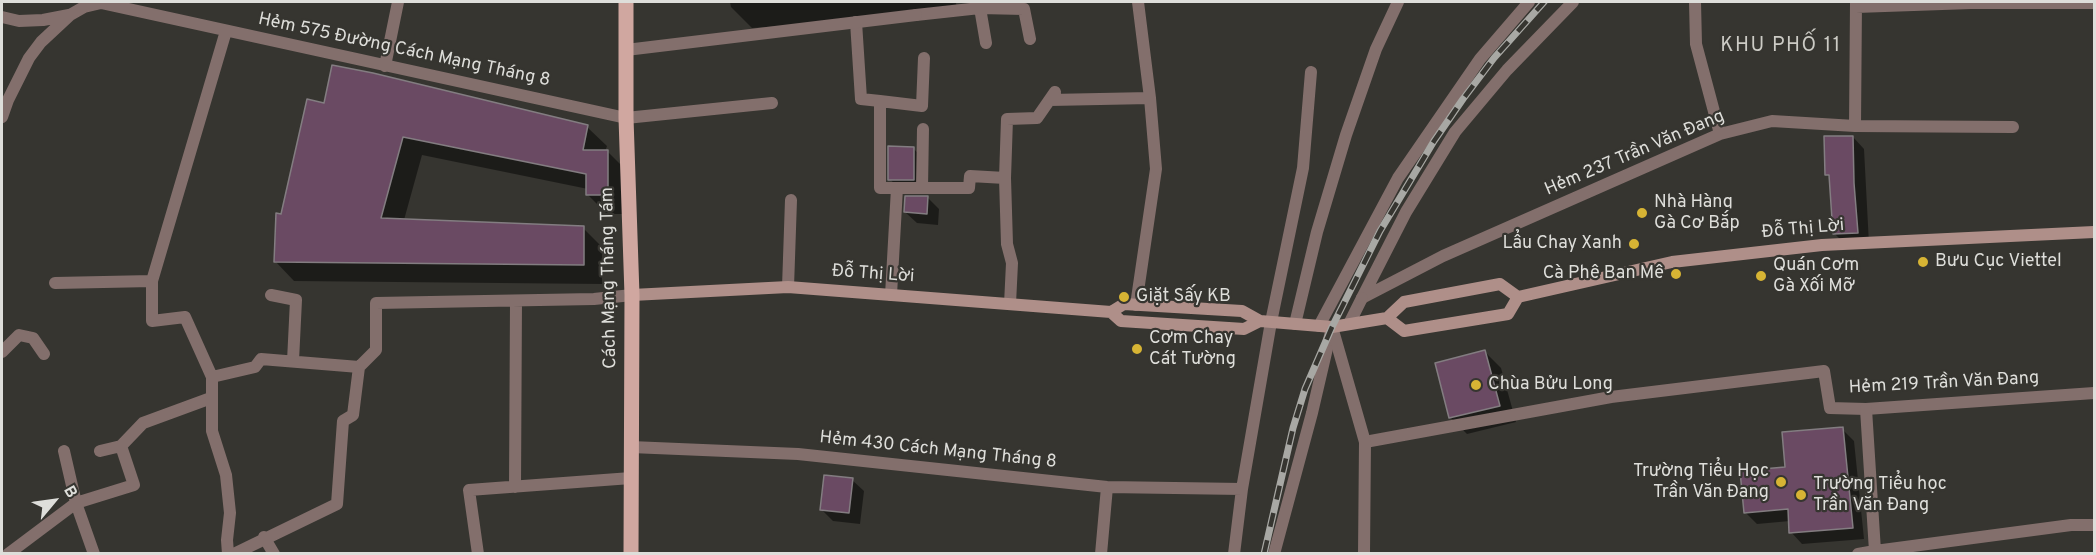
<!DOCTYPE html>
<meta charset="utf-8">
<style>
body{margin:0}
#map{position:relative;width:2096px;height:555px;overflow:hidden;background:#363530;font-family:Overpass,sans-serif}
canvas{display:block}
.frame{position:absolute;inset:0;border:3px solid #dededa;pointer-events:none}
.north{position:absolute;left:24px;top:471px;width:60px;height:60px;-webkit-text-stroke:4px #363530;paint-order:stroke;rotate:61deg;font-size:16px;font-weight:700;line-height:24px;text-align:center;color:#dededa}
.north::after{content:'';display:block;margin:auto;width:21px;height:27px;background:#dededa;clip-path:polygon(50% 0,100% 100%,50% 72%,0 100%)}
</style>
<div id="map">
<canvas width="2096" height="555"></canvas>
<div class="frame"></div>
<div class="north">B</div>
</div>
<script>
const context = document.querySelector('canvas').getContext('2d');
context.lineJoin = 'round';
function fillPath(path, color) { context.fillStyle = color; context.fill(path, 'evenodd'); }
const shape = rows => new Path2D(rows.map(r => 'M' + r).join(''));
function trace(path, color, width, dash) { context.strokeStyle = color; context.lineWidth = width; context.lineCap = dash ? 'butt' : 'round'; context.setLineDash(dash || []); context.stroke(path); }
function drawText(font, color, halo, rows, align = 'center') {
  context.font = font + ' Overpass,sans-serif'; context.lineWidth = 4.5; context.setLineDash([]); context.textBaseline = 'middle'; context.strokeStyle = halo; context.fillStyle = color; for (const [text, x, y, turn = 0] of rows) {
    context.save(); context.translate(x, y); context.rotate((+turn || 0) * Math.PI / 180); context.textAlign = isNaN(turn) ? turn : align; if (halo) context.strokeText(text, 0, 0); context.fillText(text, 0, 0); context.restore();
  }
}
fillPath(shape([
 [730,2,956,2,957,14,752,28,731,7],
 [325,105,587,127,607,146,605,152,608,152,627,171,627,214,607,214,588,195,588,189,422,155,404,220,583,228,602,247,602,284,294,281,275,261,282,215],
 [1853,137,1864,149,1869,244,1846,245,1834,233,1831,179,1826,174],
 [914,149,925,161,925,191,901,191,890,179],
 [928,198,939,209,938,225,917,223,905,212],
 [1485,352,1501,368,1516,422,1467,434,1450,417],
 [1842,429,1854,441,1864,539,1802,544,1791,532,1790,521,1757,524,1745,512,1786,469],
 [852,480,864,491,860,524,833,521,821,509]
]), '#0007');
const building = shape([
 [332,65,373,73,588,125,583,150,608,150,608,195,586,195,586,174,403,137,381,218,584,226,584,265,274,262,276,213,281,214,307,99,324,103,332,65],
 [1824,136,1853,136,1854,183,1858,233,1833,234,1829,175,1825,175,1824,136],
 [888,146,914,147,914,180,888,180,888,146],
 [905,196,928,196,927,214,904,212,905,196],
 [1485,350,1500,406,1449,418,1435,363,1485,350],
 [1843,427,1853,528,1789,533,1788,509,1744,513,1740,471,1785,467,1782,432,1843,427],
 [824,475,853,478,849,513,820,510,824,475]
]);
fillPath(building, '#6a4a63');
trace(building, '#837d81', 1.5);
trace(shape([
 [1695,2,1696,44,1720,134],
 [1856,7,1971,3,2094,3],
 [980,8,986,43],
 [916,15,980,8,1024,9,1030,39],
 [2,17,19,21,43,20,69,15],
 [856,22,861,99,880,101,880,188,969,188,970,176,1005,178],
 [226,31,152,281,152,321,185,317,212,377,212,431,226,475,230,513,227,540,228,554],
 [385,66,398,2],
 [1050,100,1150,98],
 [880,101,922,106,924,58],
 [2,117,8,100,29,58,41,42,70,15,84,7,101,3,626,118,772,103],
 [1855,126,1856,2],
 [922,188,923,129],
 [55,283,152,281],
 [788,287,791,200],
 [271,295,296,300,293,361],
 [891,295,897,188],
 [1362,298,1443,256,1720,134,1772,121,1855,126,2013,127],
 [1362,298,1406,212,1455,132,1507,70,1573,2],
 [1010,304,1012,263,1007,244,1005,178,1007,119,1037,118,1055,92],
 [1136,305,1156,169,1150,98,1138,2],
 [1295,324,1317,232,1346,135,1376,49,1398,2],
 [1319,326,1398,178,1480,59,1529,2],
 [2,352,19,335,33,338,44,354],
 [212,377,255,367,261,359,359,367],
 [1365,442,1611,397,1824,371,1830,408,1866,409,2094,393],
 [631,447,798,454,1107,487,1242,489],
 [64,451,76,503,94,554],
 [100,451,121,446,143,423,211,398],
 [515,487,516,301],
 [264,537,274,554],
 [8,554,76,503,134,485,121,446],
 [234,554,337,504,343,421,353,415,359,367,376,350,376,303,594,299,632,295],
 [478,554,469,490,631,478],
 [1101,554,1107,487],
 [1234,554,1242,489,1271,322,1303,168,1311,72],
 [1274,554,1312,413,1332,327]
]), '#836f6c', 12);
trace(shape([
 [626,50,916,15],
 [1349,324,1362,298],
 [1332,327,1365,442,1364,554],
 [1875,551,2071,525,2094,525],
 [1858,554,1875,551,1866,409]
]), '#836f6c', 12);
trace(shape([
 [632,295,788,287,1111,312,1121,321,1244,329,1260,321],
 [1111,312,1124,304,1242,311,1260,321,1332,327,1387,318,1404,302,1500,284,1518,297],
 [1387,318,1404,331,1508,314,1518,297,1672,262,1822,245,2094,232]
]), '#af8f89', 12);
trace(shape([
 [626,2,626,118,632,295,631,554]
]), '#d0a7a0', 15);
const rail = shape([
 [1264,554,1293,428,1305,389,1332,327,1380,231,1434,141,1463,99,1494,58,1544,2]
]);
trace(rail, '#a8a8a4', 7);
trace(rail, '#363530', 4.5, [14]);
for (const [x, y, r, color] of [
 [1642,213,6,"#d7b434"],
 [1634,244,6,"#d7b434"],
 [1923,262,6,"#d7b434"],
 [1676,274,6,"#d7b434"],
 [1761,276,6,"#d7b434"],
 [1124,297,6,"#d7b434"],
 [1137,349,6,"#d7b434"],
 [1476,385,6,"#d7b434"],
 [1781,482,6,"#d7b434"],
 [1801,495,6,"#d7b434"]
]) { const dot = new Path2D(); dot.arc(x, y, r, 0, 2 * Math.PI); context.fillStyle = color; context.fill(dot); trace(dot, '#363530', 2); }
drawText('18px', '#dededa', '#363530', [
 ["Hẻm 575 Đường Cách Mạng Tháng 8",404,51,12],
 ["Hẻm 237 Trần Văn Đang",1635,154,-23],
 ["Đỗ Thị Lời",1803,230,-5],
 ["Đỗ Thị Lời",873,275,4],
 ["Cách Mạng Tháng Tám",610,278,-91],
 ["Hẻm 219 Trần Văn Ðang",1944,384,-3],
 ["Hẻm 430 Cách Mạng Tháng 8",938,451,6]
]);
drawText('18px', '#dededa', '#363530', [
 ["Nhà Hàng",1654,203],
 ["Gà Cơ Bắp",1654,224],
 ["Lẩu Chay Xanh",1622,244,"right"],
 ["Bưu Cục Viettel",1935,262],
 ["Quán Cơm",1773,266],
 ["Gà Xối Mỡ",1773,287],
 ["Cà Phê Ban Mê",1664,274,"right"],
 ["Giặt Sấy KB",1136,297],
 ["Cơm Chay",1149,339],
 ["Cát Tường",1149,360],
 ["Chùa Bửu Long",1488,385],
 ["Trường Tiểu Học",1769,472,"right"],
 ["Trần Văn Đang",1769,493,"right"],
 ["Trường Tiểu học",1813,485],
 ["Trần Văn Đang",1813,506]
], 'left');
context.letterSpacing = '1.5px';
drawText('20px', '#cccbc5', '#363530', [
 ["KHU PHỐ 11",1781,47]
]);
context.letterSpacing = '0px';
</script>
